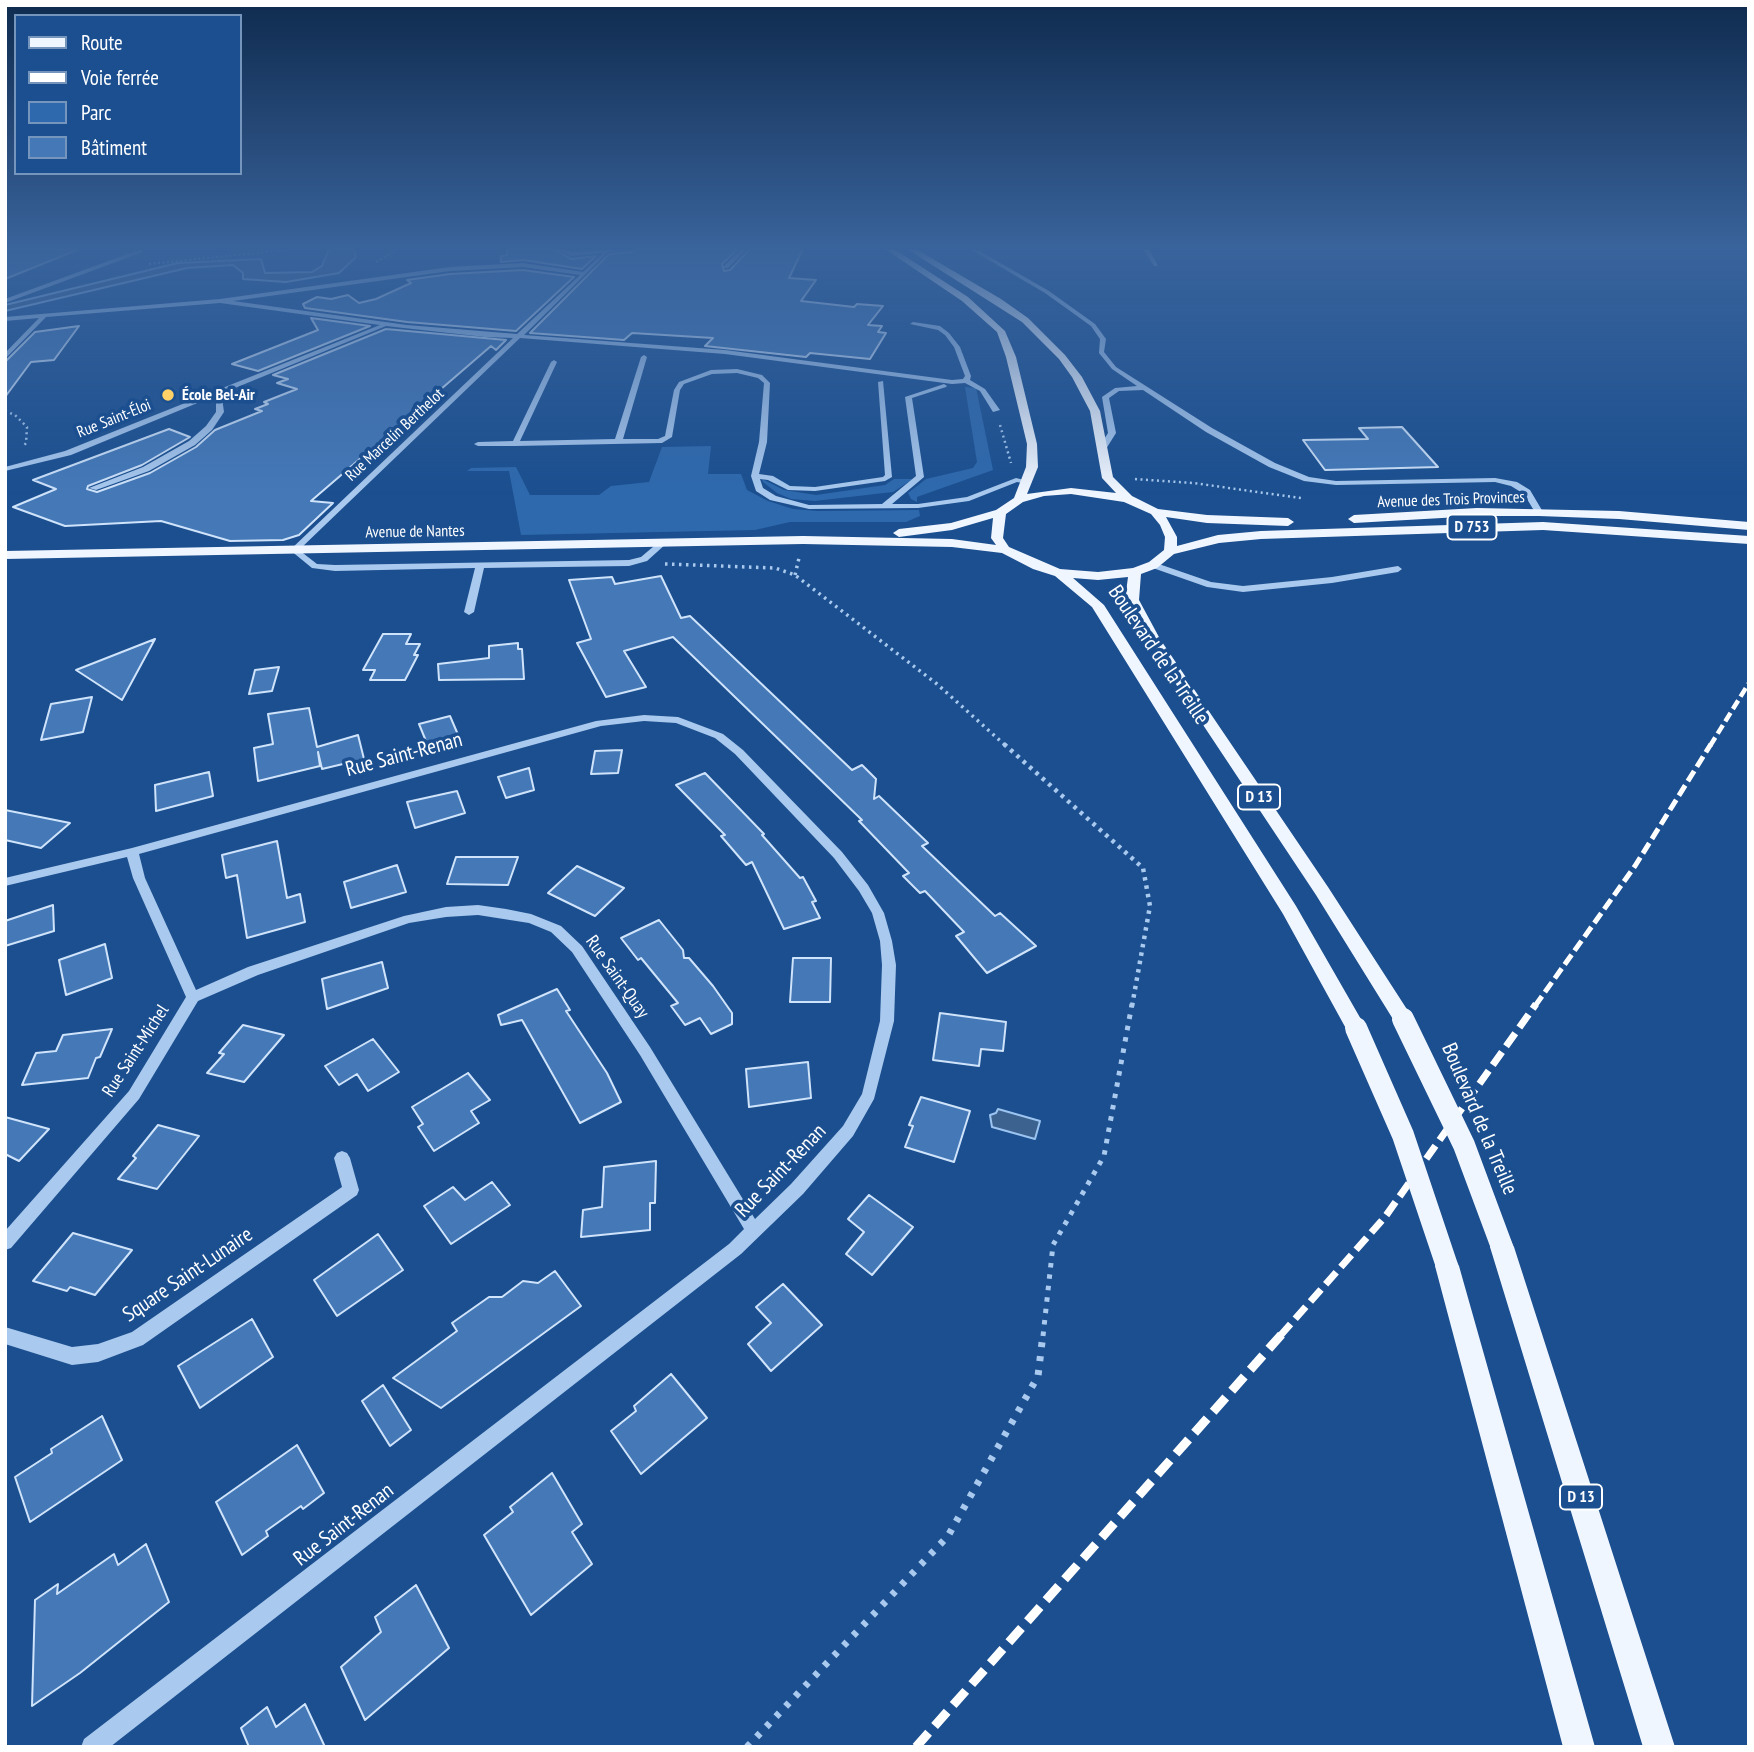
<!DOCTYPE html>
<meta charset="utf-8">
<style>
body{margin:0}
#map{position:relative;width:1754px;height:1752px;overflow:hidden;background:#1b4f8f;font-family:"PT Sans Narrow",sans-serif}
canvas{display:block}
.frame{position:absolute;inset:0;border:7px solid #fff;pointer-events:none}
.legend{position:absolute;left:14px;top:14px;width:228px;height:161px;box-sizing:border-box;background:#1b4f8f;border:2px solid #7695bc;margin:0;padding:9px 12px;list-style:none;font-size:21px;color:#fff}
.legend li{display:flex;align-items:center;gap:14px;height:35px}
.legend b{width:35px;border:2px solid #7695bc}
</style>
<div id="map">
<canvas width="1754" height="1752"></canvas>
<div class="frame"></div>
<ul class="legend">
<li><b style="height:9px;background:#f0f6ff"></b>Route</li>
<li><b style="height:9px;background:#fff"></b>Voie ferrée</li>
<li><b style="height:19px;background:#2e69ad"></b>Parc</li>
<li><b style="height:19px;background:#4478b7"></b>Bâtiment</li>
</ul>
</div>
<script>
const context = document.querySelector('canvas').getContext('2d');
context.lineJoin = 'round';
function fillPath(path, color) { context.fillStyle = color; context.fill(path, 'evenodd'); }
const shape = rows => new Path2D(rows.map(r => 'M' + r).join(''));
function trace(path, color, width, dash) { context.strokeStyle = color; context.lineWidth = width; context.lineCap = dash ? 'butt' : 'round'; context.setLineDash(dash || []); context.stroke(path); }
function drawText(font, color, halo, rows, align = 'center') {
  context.font = font + ' "PT Sans Narrow",sans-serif'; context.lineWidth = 7; context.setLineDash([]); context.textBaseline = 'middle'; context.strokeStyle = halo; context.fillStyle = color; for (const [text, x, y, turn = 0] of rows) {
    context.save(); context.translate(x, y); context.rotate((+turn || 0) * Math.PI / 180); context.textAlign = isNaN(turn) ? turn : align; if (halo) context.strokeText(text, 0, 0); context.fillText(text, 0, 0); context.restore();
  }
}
fillPath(shape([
 [965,387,976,388,993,470,917,497,917,502,911,499,908,493,926,479,973,468,977,462],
 [711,446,708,474,741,474,747,490,768,501,793,509,818,511,919,510,920,516,906,522,790,522,755,530,521,535,509,471,467,471,471,468,516,467,530,495,599,495,611,486,649,482,662,447],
 [762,479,784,490,816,495,885,485,894,479,913,479,893,492,815,501,791,499,777,493,763,482]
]), '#2e69ad');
const water = shape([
 [329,249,354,249,356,257,339,273,286,282,243,279,243,273,233,265,187,268,5,311,5,305,178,263,261,259,265,273,312,272,322,266,329,249],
 [998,1109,1040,1121,1035,1139,992,1127,990,1115,996,1113,998,1109]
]);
fillPath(water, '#3c6290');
trace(water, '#9cc4f0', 2);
const building = shape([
 [5,249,77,249,77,250,5,279,5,249],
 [507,249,555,249,571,259,596,256,582,269,523,260,501,262,501,256,507,255,507,249],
 [634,249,738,249,722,264,724,271,730,270,750,249,803,249,789,278,816,280,801,301,854,307,857,304,883,306,868,325,882,326,878,332,886,333,870,359,810,353,806,357,705,346,713,338,632,333,624,340,530,333,609,254,631,252,634,249],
 [523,270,574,277,516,331,407,322,305,308,303,304,317,297,331,299,348,295,359,303,376,299,411,283,407,280,450,274,523,270],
 [311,318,370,326,258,371,232,364,318,330,311,318],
 [79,326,54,360,31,362,5,397,5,362,35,332,79,326],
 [386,329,506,340,496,350,491,346,311,501,333,503,299,535,283,540,230,541,161,521,65,526,13,507,56,489,33,480,169,429,190,437,142,465,88,486,87,489,97,492,150,473,196,447,215,430,262,411,255,409,268,404,264,402,297,389,277,383,288,379,273,375,386,329],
 [1402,427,1438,467,1325,470,1303,440,1368,439,1359,428,1402,427],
 [661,576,681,618,690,616,852,770,862,765,876,779,874,799,879,796,928,843,922,846,995,916,1000,913,1036,946,987,973,956,936,964,932,925,891,920,893,903,876,909,873,859,821,862,820,673,637,624,651,646,687,606,697,577,643,591,639,569,580,612,577,615,584,661,576],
 [383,634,411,634,406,644,420,644,414,655,418,655,405,680,370,680,375,670,363,670,383,634],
 [155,639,122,700,76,670,155,639],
 [518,643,518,649,522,649,524,679,439,680,438,664,489,658,489,646,518,643],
 [279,667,272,691,249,694,255,670,279,667],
 [92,697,83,732,41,740,51,704,92,697],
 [309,708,317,747,358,735,364,759,322,769,318,752,320,766,258,781,254,748,273,744,268,714,309,708],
 [450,716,459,737,428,746,419,724,450,716],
 [622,750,618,773,591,774,595,751,622,750],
 [529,768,534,790,506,798,498,777,529,768],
 [209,772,213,796,156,811,155,785,209,772],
 [705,773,764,834,762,835,800,878,803,877,816,901,812,902,820,918,784,929,752,862,746,865,721,836,725,835,676,785,705,773],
 [457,791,465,813,415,828,407,802,457,791],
 [5,810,70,823,41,848,5,840,5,810],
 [277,841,287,898,300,894,305,922,247,938,237,875,226,878,222,855,277,841],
 [456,857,518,857,508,885,447,884,456,857],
 [397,865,406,892,351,908,344,882,397,865],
 [577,866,624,888,595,916,548,893,577,866],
 [53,905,54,931,5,946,5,921,53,905],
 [659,920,683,950,684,958,689,958,713,986,732,1013,732,1024,711,1034,700,1018,685,1025,671,1006,678,1003,641,958,638,960,621,938,659,920],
 [105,944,112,978,66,995,59,960,105,944],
 [793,958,831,958,830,1002,790,1002,793,958],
 [382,962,388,988,327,1009,322,979,382,962],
 [557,989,570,1010,566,1011,607,1073,621,1102,580,1123,522,1020,501,1025,498,1015,557,989],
 [940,1013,1006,1022,1003,1051,981,1049,979,1066,933,1060,940,1013],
 [243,1025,284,1035,244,1082,207,1073,224,1054,219,1053,243,1025],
 [112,1029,100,1057,96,1058,88,1078,22,1085,36,1053,56,1051,63,1035,112,1029],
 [373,1039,399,1072,368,1091,357,1074,339,1085,325,1066,373,1039],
 [808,1062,811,1098,749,1107,746,1069,808,1062],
 [468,1073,490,1100,471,1111,479,1123,434,1151,418,1127,423,1124,412,1107,468,1073],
 [921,1097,970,1111,954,1162,905,1147,913,1126,909,1125,921,1097],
 [5,1117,49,1129,19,1161,5,1154,5,1117],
 [158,1125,199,1136,157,1189,118,1179,136,1158,133,1156,158,1125],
 [656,1161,655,1203,650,1203,650,1230,581,1237,583,1210,602,1207,604,1167,656,1161],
 [492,1182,510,1205,451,1244,424,1206,453,1187,465,1200,492,1182],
 [869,1195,913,1227,872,1275,846,1254,864,1232,848,1219,869,1195],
 [73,1233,132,1250,95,1295,70,1287,67,1291,33,1281,73,1233],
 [378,1234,403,1270,337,1316,314,1280,378,1234],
 [555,1271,581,1306,441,1408,393,1378,457,1331,452,1323,489,1297,502,1297,523,1281,538,1283,555,1271],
 [783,1284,822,1325,771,1371,748,1344,771,1323,756,1307,783,1284],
 [252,1319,273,1357,200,1408,178,1366,252,1319],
 [671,1374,707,1418,641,1474,611,1431,636,1411,634,1406,671,1374],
 [383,1385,411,1430,390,1446,362,1401,383,1385],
 [102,1416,122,1460,30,1522,15,1477,52,1453,51,1449,102,1416],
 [297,1445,324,1493,303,1509,301,1506,266,1531,268,1536,242,1555,216,1502,297,1445],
 [552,1473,582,1524,572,1532,592,1564,531,1615,484,1535,513,1512,510,1507,552,1473],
 [146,1544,169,1602,80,1673,32,1706,35,1600,58,1584,57,1594,114,1554,118,1565,146,1544],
 [416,1585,449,1648,365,1720,341,1667,381,1632,375,1617,416,1585],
 [305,1704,325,1747,249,1747,241,1728,267,1707,276,1727,305,1704]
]);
fillPath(building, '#4478b7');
trace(building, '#cfe3fa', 2);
trace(shape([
 [376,262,398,249],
 [149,264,294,249]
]), '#a9c9ee', 2, [2, 2.5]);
trace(shape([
 [5,411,15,415,27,427,26,443,23,447],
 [1000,425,1011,463],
 [1135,479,1193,483,1301,498]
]), '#a9c9ee', 2.5, [2, 3.5]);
trace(shape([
 [665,564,775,568,795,575,937,684,1006,746],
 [795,575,799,558]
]), '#a9c9ee', 3.5, [2.5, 4.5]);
trace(shape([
 [1004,744,1143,868,1150,906,1132,1006]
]), '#a9c9ee', 4.5, [3.5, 5]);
trace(shape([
 [1043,1336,1053,1245,1104,1156,1132,1004]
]), '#a9c9ee', 5, [4.5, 7]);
trace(shape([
 [747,1747,948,1536,1038,1376,1043,1334]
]), '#a9c9ee', 7, [5, 9]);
fillPath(shape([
 [141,249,143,252,5,303,5,299,141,249],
 [557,249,564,249,572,252,631,249,608,252,524,335,725,350,952,380,963,379,965,376,954,347,945,335,938,330,910,324,913,322,940,326,949,333,960,347,971,376,970,380,985,389,1000,410,993,412,980,391,965,383,952,384,725,354,520,338,299,550,317,564,335,565,629,560,641,557,660,541,667,543,647,561,629,566,484,568,474,612,469,615,464,612,475,568,335,571,312,568,290,550,513,338,485,337,386,326,218,395,222,398,224,412,212,430,195,445,149,471,96,490,89,488,143,467,189,441,206,426,216,412,216,399,212,397,71,455,5,471,5,467,65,451,380,325,220,303,46,317,5,359,5,353,39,318,5,321,5,317,220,299,450,267,523,263,583,272,603,253,571,256,557,249],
 [523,267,580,275,517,334,407,325,233,301,450,271,523,267],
 [741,249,747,249,728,268,724,268,724,266,741,249],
 [970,249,976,249,1049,291,1095,324,1106,339,1104,352,1116,367,1212,428,1275,463,1309,477,1336,481,1495,478,1517,482,1530,490,1543,512,1536,514,1524,494,1511,486,1495,482,1336,485,1304,481,1269,467,1206,432,1143,390,1119,391,1109,398,1116,433,1106,449,1100,449,1099,447,1108,433,1102,397,1115,388,1137,386,1112,369,1099,353,1100,339,1091,326,1045,293,970,249],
 [1143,249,1149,249,1158,266,1154,266,1143,249],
 [644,355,647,357,623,439,658,439,665,436,674,390,679,382,711,370,737,369,762,375,770,383,767,442,759,474,773,476,790,486,815,487,883,477,885,475,878,382,883,381,892,477,885,481,815,491,788,490,768,480,760,479,763,488,776,496,809,505,882,504,916,476,905,397,944,384,947,386,946,387,912,398,924,477,892,504,918,504,967,497,1016,478,1032,482,1028,484,1017,482,969,501,918,508,809,509,770,500,756,491,751,476,759,442,764,383,758,378,737,373,712,374,684,384,680,390,672,437,662,443,515,446,478,446,474,444,478,442,513,441,551,362,554,360,557,362,520,441,615,439,641,357,644,355],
 [1153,562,1211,582,1243,586,1332,577,1398,566,1402,569,1398,572,1332,583,1243,592,1207,587,1150,567,1149,565,1153,562],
 [644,715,678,717,723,734,743,750,842,852,868,885,884,913,892,941,896,965,894,1021,874,1099,853,1136,803,1194,741,1254,110,1747,81,1747,84,1739,729,1244,744,1229,640,1055,572,952,551,932,529,923,478,915,446,917,409,923,258,975,198,1001,139,1099,11,1248,5,1250,5,1231,129,1091,186,997,133,878,127,857,5,886,5,878,132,848,596,721,644,715],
 [644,721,676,723,715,738,735,754,834,858,859,891,872,913,880,941,882,965,880,1021,862,1094,843,1126,791,1184,755,1219,650,1047,582,946,561,926,531,914,506,909,478,905,446,907,404,916,248,967,196,990,145,878,139,854,601,726,644,721],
 [342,1151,347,1153,350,1158,359,1190,357,1195,143,1345,98,1362,72,1365,5,1344,5,1327,72,1347,98,1344,132,1332,342,1187,334,1158,337,1153,342,1151]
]), '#a9c9ee');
fillPath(shape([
 [885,249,894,249,968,297,1005,331,1016,357,1037,444,1038,467,1027,494,1071,488,1116,493,1102,478,1090,411,1072,377,1059,359,1022,322,907,249,916,249,1001,299,1028,318,1065,355,1082,377,1100,411,1113,477,1132,496,1158,509,1207,515,1288,518,1294,522,1288,526,1207,523,1166,517,1177,537,1177,546,1218,535,1261,531,1543,522,1749,536,1749,544,1543,530,1261,539,1219,543,1174,554,1157,568,1141,574,1139,600,1160,639,1328,887,1410,1014,1413,1019,1410,1024,1403,1027,1396,1024,1316,895,1146,639,1125,600,1128,577,1098,580,1073,578,1104,605,1296,906,1366,1028,1363,1034,1356,1036,1349,1034,1283,914,1092,607,1055,576,1033,569,1002,553,952,547,803,544,5,559,5,551,803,536,952,539,996,545,991,538,993,518,952,530,899,537,893,533,899,529,951,523,996,510,1014,498,1026,467,1027,444,1006,357,997,332,962,301,885,249],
 [1071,494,1124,502,1151,514,1160,525,1165,537,1164,550,1149,562,1133,568,1098,572,1060,569,1009,547,1003,538,1006,514,1023,502,1044,496,1071,494],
 [1477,508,1619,511,1749,522,1749,530,1619,519,1539,516,1477,516,1354,523,1348,519,1354,515,1477,508],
 [1502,1236,1510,1239,1514,1247,1675,1747,1643,1747,1490,1247,1494,1239,1502,1236],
 [1447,1255,1455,1258,1459,1266,1595,1747,1563,1747,1435,1266,1439,1258,1447,1255]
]), '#f0f6ff');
trace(shape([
 [1710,746,1749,683]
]), '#fff', 4.5, [10, 4.5]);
trace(shape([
 [1535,1006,1635,866,1711,744]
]), '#fff', 5, [12, 5]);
trace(shape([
 [1280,1336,1385,1217,1536,1004]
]), '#fff', 7, [16, 7]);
trace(shape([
 [916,1747,1282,1334]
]), '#fff', 9, [19, 9]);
trace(shape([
 [1403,1019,1464,1145,1502,1247],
 [1356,1028,1403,1135,1447,1266]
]), '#f0f6ff', 22);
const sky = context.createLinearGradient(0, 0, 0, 494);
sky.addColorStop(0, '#0f2b4f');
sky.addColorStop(0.5, '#39639b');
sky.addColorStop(1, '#39639b00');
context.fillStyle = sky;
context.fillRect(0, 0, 1754, 494);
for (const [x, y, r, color] of [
 [168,395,7,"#ffd166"]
]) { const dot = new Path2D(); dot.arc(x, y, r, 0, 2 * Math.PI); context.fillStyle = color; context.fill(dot); trace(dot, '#1b4f8f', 2.5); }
drawText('bold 16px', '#fff', '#1b4f8f', [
 ["École Bel-Air",182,395]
], 'left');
drawText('16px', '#fff', '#1b4f8f', [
 ["Rue Saint-Éloi",114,419,-22],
 ["Rue Marcelin Berthelot",395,435,-43],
 ["Avenue des Trois Provinces",1451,500,-2],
 ["Avenue de Nantes",415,532,-1]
]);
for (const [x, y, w] of [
 [1472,527,49],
 [1259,797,42],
 [1581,1497,42]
]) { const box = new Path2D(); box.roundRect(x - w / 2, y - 12.5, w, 25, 5); context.fillStyle = '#1b4f8f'; context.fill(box); trace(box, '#fff', 2); }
drawText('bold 16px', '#fff', null, [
 ["D 753",1472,527],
 ["D 13",1259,797],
 ["D 13",1581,1497]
]);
drawText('18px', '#fff', '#1b4f8f', [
 ["Rue Saint-Quay",617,977,55],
 ["Rue Saint-Michel",136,1051,-57]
]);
drawText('21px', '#fff', '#1b4f8f', [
 ["Boulevard de la Treille",1158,655,56],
 ["Rue Saint-Renan",404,755,-15],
 ["Boulevard de la Treille",1479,1119,67],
 ["Rue Saint-Renan",781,1171,-46],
 ["Square Saint-Lunaire",188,1275,-34],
 ["Rue Saint-Renan",344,1525,-38]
]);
</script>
